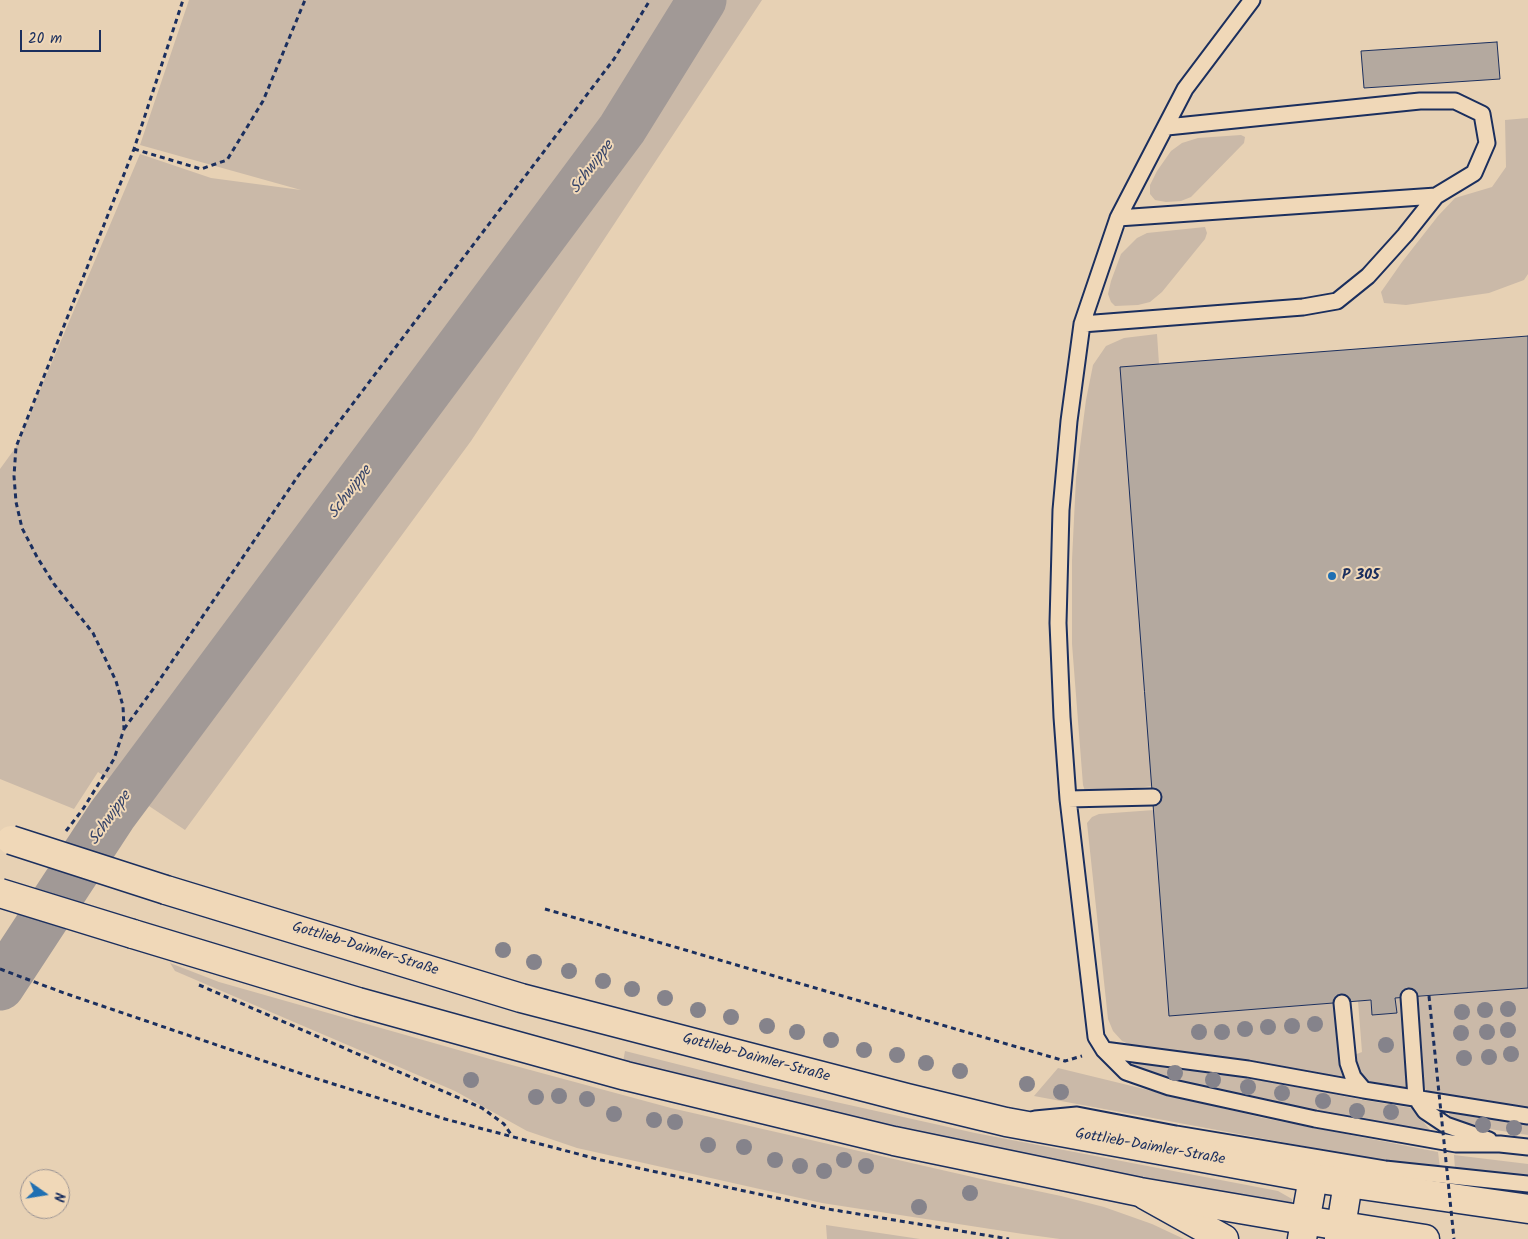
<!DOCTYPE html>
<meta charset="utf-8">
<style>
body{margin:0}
#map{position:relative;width:1528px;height:1239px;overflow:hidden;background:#e7d1b4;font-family:Kalam,sans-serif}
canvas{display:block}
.north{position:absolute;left:20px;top:1169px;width:50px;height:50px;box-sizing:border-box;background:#f0d8b8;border:1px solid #9b9494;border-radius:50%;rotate:103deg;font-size:14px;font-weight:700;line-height:20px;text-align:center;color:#1b2f5e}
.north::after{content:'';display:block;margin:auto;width:18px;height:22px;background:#1f6fb2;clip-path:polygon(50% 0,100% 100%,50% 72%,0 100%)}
.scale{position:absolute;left:20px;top:30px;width:81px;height:22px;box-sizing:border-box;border:2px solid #1b2f5e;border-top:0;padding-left:6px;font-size:15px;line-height:18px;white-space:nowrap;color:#1b2f5e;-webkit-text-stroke:4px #f0d8b8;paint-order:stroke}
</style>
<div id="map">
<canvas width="1528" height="1239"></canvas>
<div class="north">N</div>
<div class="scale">20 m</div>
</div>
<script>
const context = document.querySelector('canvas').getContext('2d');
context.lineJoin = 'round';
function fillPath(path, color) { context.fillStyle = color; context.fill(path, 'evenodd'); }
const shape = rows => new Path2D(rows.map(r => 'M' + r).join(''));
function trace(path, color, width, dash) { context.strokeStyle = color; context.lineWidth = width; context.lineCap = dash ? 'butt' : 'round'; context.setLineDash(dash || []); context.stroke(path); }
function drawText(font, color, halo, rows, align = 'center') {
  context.font = font + ' Kalam,sans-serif'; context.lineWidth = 4; context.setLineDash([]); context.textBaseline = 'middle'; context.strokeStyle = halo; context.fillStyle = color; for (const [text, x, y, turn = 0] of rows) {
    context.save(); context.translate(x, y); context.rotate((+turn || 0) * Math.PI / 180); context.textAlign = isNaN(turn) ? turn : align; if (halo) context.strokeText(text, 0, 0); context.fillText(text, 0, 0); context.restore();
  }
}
fillPath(shape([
 [189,0,762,0,471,441,185,830,98,772,74,809,0,779,0,469,16,447,140,154,211,178,301,190,140,145],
 [1528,118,1528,274,1524,280,1489,293,1406,305,1384,303,1381,292,1402,262,1438,216,1455,198,1492,187,1506,167,1505,120],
 [1241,135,1245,137,1244,143,1191,197,1181,201,1166,202,1155,200,1150,194,1150,185,1157,171,1171,151,1182,143,1198,138],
 [1205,227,1207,233,1205,239,1162,292,1150,302,1138,305,1115,306,1111,302,1108,294,1111,281,1121,254,1137,238,1147,233],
 [1157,334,1159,364,1152,786,1090,794,1085,791,1083,785,1072,644,1072,560,1076,478,1086,400,1093,365,1106,346,1124,338],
 [1154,810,1170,1016,1335,1003,1342,1069,1345,1081,1135,1047,1122,1041,1113,1031,1108,1019,1087,823,1092,817,1099,814],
 [170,963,219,982,497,1061,671,1108,990,1181,1061,1196,1104,1207,1152,1224,1184,1239,1060,1239,1023,1234,822,1203,577,1148,527,1131,455,1091,175,971],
 [1528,988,1528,1111,1427,1095,1421,1072,1417,997],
 [1395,998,1402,998,1408,1092,1380,1088,1370,1083,1361,1074,1354,1055,1362,1052,1358,1001,1371,1001,1372,1015,1397,1013],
 [625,1051,764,1086,975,1133,1278,1191,1292,1199,1292,1202,1289,1204,1278,1203,1090,1169,970,1144,762,1097,623,1062],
 [1136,1062,1184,1068,1265,1081,1363,1100,1412,1108,1430,1130,1428,1132,1348,1120,1185,1085,1139,1069,1133,1065,1133,1063],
 [1058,1068,1263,1118,1438,1152,1440,1168,1373,1159,1034,1096],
 [1449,1113,1528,1125,1528,1135,1470,1126,1450,1121],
 [1454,1155,1528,1164,1528,1178,1455,1169],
 [826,1225,920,1239,827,1239]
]), '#cab9a8');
trace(shape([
 [0,986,112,815,622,129,702,0]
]), '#a19996', 49);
const building = shape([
 [1497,42,1500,79,1364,88,1361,51,1497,42],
 [1528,336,1528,988,1395,998,1397,1013,1372,1015,1371,1000,1169,1016,1120,367,1528,336]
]);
fillPath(building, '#b4a99f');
trace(building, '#1b2f5e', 1);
const lane = shape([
 [1252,0,1185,89,1118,218,1082,324,1069,421,1061,510,1058,623,1062,717,1068,799,1096,1037,1104,1050,1126,1072,1169,1087,1315,1119,1456,1144,1500,1144,1528,1147],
 [1118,218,1436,196,1474,173,1487,143,1482,114,1455,101,1420,101,1167,127],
 [1082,324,1303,307,1337,301,1368,276,1405,235,1436,196],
 [1068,799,1153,797],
 [1409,997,1416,1098,1425,1111,1446,1125,1489,1140],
 [1342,1003,1348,1063,1353,1077,1364,1090,1528,1116],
 [1104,1050,1248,1069,1364,1090],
 [1035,1119,1077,1115,1176,1134,1385,1169,1528,1184]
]);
const street = shape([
 [1145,1195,1224,1239],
 [1302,1239,1313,1178],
 [1339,1239,1348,1183]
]);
const secondary = shape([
 [166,890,521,998,907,1098,1006,1122,1313,1178,1528,1209],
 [133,934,358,1002,626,1076,894,1141,1140,1192,1304,1220,1425,1239]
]);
trace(lane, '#1b2f5e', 19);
trace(street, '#1b2f5e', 31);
trace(secondary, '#1b2f5e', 31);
trace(shape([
 [134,149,201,169,227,160,263,101,305,0],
 [124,729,154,688,298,476,614,59,650,0],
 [66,831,83,809,114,759,124,729,123,706,116,681,93,633,54,584,37,557,22,528,16,502,14,476,16,447,134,149,183,0],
 [545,909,1065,1061,1082,1056],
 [0,969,64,993,308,1076,445,1119,601,1160,828,1209,1009,1239],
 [199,985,482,1108,504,1124,512,1136]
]), '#1b2f5e', 3, [5, 4]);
trace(lane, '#f0d8b8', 15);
trace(street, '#f0d8b8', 28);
trace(secondary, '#f0d8b8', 28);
const secondaryBridge = shape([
 [11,840,166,890],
 [0,893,133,934]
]);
trace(secondaryBridge, '#1b2f5e', 31, []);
trace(shape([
 [1429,996,1454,1239]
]), '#1b2f5e', 3, [5, 4]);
trace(secondaryBridge, '#f0d8b8', 28);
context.fillStyle = '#85838b';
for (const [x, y] of [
 [503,950],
 [534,962],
 [569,971],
 [603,981],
 [632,989],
 [665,998],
 [1508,1009],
 [698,1010],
 [1485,1010],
 [1462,1012],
 [731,1017],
 [1315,1024],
 [767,1026],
 [1292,1026],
 [1268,1027],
 [1245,1029],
 [1508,1030],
 [797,1032],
 [1199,1032],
 [1222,1032],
 [1487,1032],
 [1461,1033],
 [831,1040],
 [1386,1045],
 [864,1050],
 [1511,1054],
 [897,1055],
 [1489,1057],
 [1464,1058],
 [926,1063],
 [960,1071],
 [1175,1073],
 [471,1080],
 [1213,1080],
 [1027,1084],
 [1248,1087],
 [1061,1092],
 [1282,1093],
 [559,1096],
 [536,1097],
 [587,1099],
 [1323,1101],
 [1357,1111],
 [1391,1112],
 [614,1114],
 [654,1120],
 [675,1122],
 [1483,1125],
 [1514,1128],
 [708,1145],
 [744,1147],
 [775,1160],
 [844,1160],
 [800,1166],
 [866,1166],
 [824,1171],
 [970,1193],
 [919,1207]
]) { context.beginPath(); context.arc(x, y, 8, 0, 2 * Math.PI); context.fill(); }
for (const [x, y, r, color] of [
 [1332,576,5,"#1f6fb2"]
]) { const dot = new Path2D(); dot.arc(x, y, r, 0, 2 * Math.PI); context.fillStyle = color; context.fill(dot); trace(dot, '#f0d8b8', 2); }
drawText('bold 15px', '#1b2f5e', '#f0d8b8', [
 ["P 305",1342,576]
], 'left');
drawText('15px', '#1b2f5e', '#f0d8b8', [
 ["Gottlieb-Daimler-Straße",365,950,17],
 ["Gottlieb-Daimler-Straße",756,1059,15],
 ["Gottlieb-Daimler-Straße",1150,1148,10]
]);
drawText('italic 16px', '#364469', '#f0d8b8', [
 ["Schwippe",593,168,-53],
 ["Schwippe",351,493,-53],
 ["Schwippe",111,819,-55]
]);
</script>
